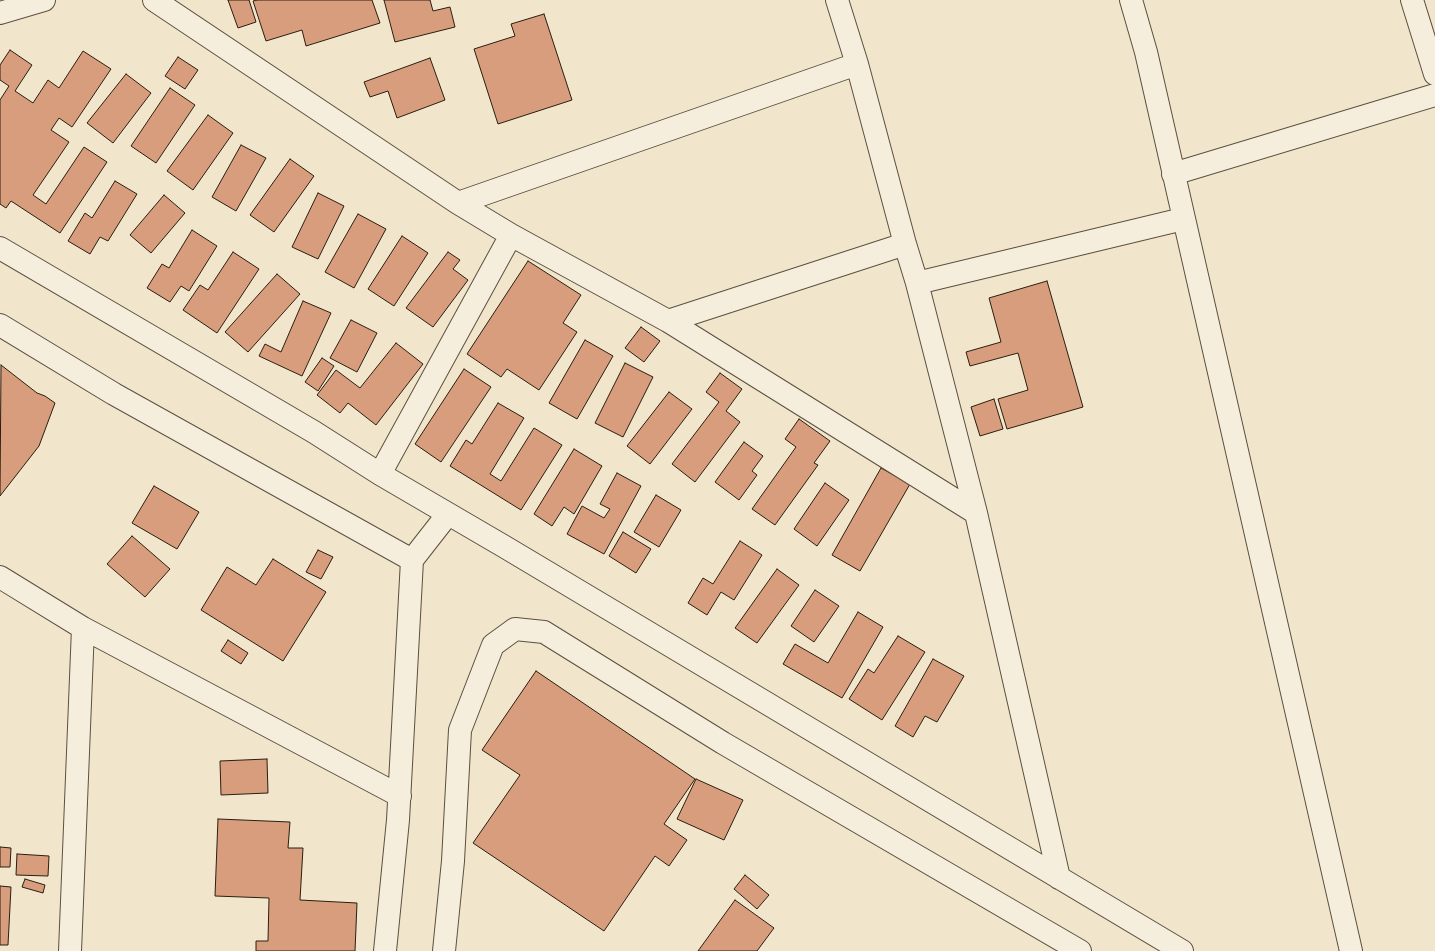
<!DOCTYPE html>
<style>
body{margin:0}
canvas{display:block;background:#f1e5cb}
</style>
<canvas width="1435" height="951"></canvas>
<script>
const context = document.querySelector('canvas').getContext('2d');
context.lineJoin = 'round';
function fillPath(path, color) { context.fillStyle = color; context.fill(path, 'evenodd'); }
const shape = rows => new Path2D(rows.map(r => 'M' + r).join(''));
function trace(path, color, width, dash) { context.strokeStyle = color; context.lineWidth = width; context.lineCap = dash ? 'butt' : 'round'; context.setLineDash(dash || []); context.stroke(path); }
const building = shape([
 [228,0,249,0,256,22,238,28,228,0],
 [257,0,372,0,380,23,306,46,302,30,266,41,253,1,257,0],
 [384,0,430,0,433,11,450,7,455,27,395,42,384,0],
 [544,14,572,100,498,124,474,49,515,36,511,24,544,14],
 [10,50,32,65,15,91,33,103,48,80,59,88,83,51,111,69,72,127,59,118,51,130,69,142,33,195,46,204,84,147,107,162,60,233,11,201,6,208,0,204,0,100,9,86,0,80,0,65,10,50],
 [178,57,198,70,185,89,165,76,178,57],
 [430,58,445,100,397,118,388,91,370,97,364,82,430,58],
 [126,74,151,93,113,143,87,123,126,74],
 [170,88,195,105,156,163,131,146,170,88],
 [208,115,233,133,193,190,167,171,208,115],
 [241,145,266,158,236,211,212,197,241,145],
 [290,159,314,176,274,232,250,215,290,159],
 [115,181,137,194,108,241,100,237,90,254,68,241,85,213,92,218,115,181],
 [318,193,344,206,318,259,292,247,318,193],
 [164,195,185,213,151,253,130,235,164,195],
 [358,214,386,229,354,288,325,272,358,214],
 [192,230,217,246,189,291,181,286,170,302,147,288,162,264,169,268,192,230],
 [402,236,428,253,394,306,368,289,402,236],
 [233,252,259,269,217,333,183,310,200,285,208,290,233,252],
 [448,252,460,260,453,269,468,280,433,327,406,308,448,252],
 [528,261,581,295,563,323,577,332,539,390,507,369,501,377,467,354,528,261],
 [277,274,300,294,248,352,225,332,277,274],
 [1047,281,1083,407,1007,429,998,399,1028,390,1018,353,970,366,966,352,1001,342,989,298,1047,281],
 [303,301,331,313,302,376,259,356,265,344,281,352,303,301],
 [351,320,377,333,357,372,330,358,351,320],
 [641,327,660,341,644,362,625,348,641,327],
 [585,340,613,356,577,419,549,403,585,340],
 [396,343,423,364,376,425,348,403,340,413,317,395,336,370,360,388,396,343],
 [322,358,334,366,318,391,305,382,322,358],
 [625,363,653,377,623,437,595,423,625,363],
 [1,365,37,393,45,396,55,403,39,446,0,496,1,365],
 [464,369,491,387,441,462,415,444,464,369],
 [720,373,742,389,726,411,740,422,695,482,672,464,719,402,706,392,720,373],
 [669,392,692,409,650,464,627,446,669,392],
 [994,399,1003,429,980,436,971,407,994,399],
 [498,403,524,418,490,474,501,481,534,428,562,445,521,510,450,466,466,440,472,444,498,403],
 [799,419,830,441,814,463,818,465,775,525,752,509,796,447,785,439,799,419],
 [744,442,763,456,752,471,757,475,739,500,715,482,744,442],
 [574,449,602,466,574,514,564,507,552,526,534,514,574,449],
 [881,468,910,484,860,571,832,555,881,468],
 [617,473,641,486,604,554,567,534,582,506,604,518,610,509,600,504,617,473],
 [825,483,849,500,817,546,794,529,825,483],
 [154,486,199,512,177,549,132,523,154,486],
 [656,495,681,510,659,547,634,532,656,495],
 [623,532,651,549,636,573,609,556,623,532],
 [132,536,170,569,145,597,107,564,132,536],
 [740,541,762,555,734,600,721,592,707,615,688,603,703,578,713,584,740,541],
 [318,550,333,557,321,579,306,572,318,550],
 [273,559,326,592,283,661,201,610,227,567,256,585,273,559],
 [777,569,799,585,757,643,735,628,777,569],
 [815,590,839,606,814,642,791,626,815,590],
 [858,612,883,627,842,698,783,664,795,644,828,663,858,612],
 [898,636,925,652,882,720,849,699,868,669,874,673,898,636],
 [228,640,248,653,241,664,221,651,228,640],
 [933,659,964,676,937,722,925,716,913,737,895,726,933,659],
 [536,671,695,779,664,824,687,840,669,866,655,856,604,931,473,843,520,775,482,750,536,671],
 [267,759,268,793,221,795,220,761,267,759],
 [696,779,743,800,724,840,677,819,696,779],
 [218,819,290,822,288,848,303,848,300,900,357,903,355,951,256,951,256,941,268,941,269,898,215,896,218,819],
 [0,847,11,848,10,867,0,867,0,847],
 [17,854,49,856,48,876,16,875,17,854],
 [745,875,769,895,757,909,734,889,745,875],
 [25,879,45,885,43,893,22,887,25,879],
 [0,886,11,887,8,945,0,945,0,886],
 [735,900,774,928,757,951,698,951,735,900]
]);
fillPath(building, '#d79d7d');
trace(building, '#2b1e10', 1);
const minor = shape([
 [154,0,458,203,511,235,668,321,976,513],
 [837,0,857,64,905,244,917,283,976,513,1059,878],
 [1131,0,1146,52,1351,951],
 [1412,0,1435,74],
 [0,13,44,0],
 [1173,174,1435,95],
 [458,203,857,64],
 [0,248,314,432,380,474,505,547,1182,951],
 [917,283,1183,219],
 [668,321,905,244],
 [0,325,114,394,412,560],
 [380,474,511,235],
 [0,577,83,628,400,796],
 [70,951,83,628],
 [385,951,398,820,412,560,448,514],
 [444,951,453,861,460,730,493,645,515,629,544,632,723,743,1080,951]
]);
trace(minor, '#5c503f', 24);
trace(minor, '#f6eedd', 22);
</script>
